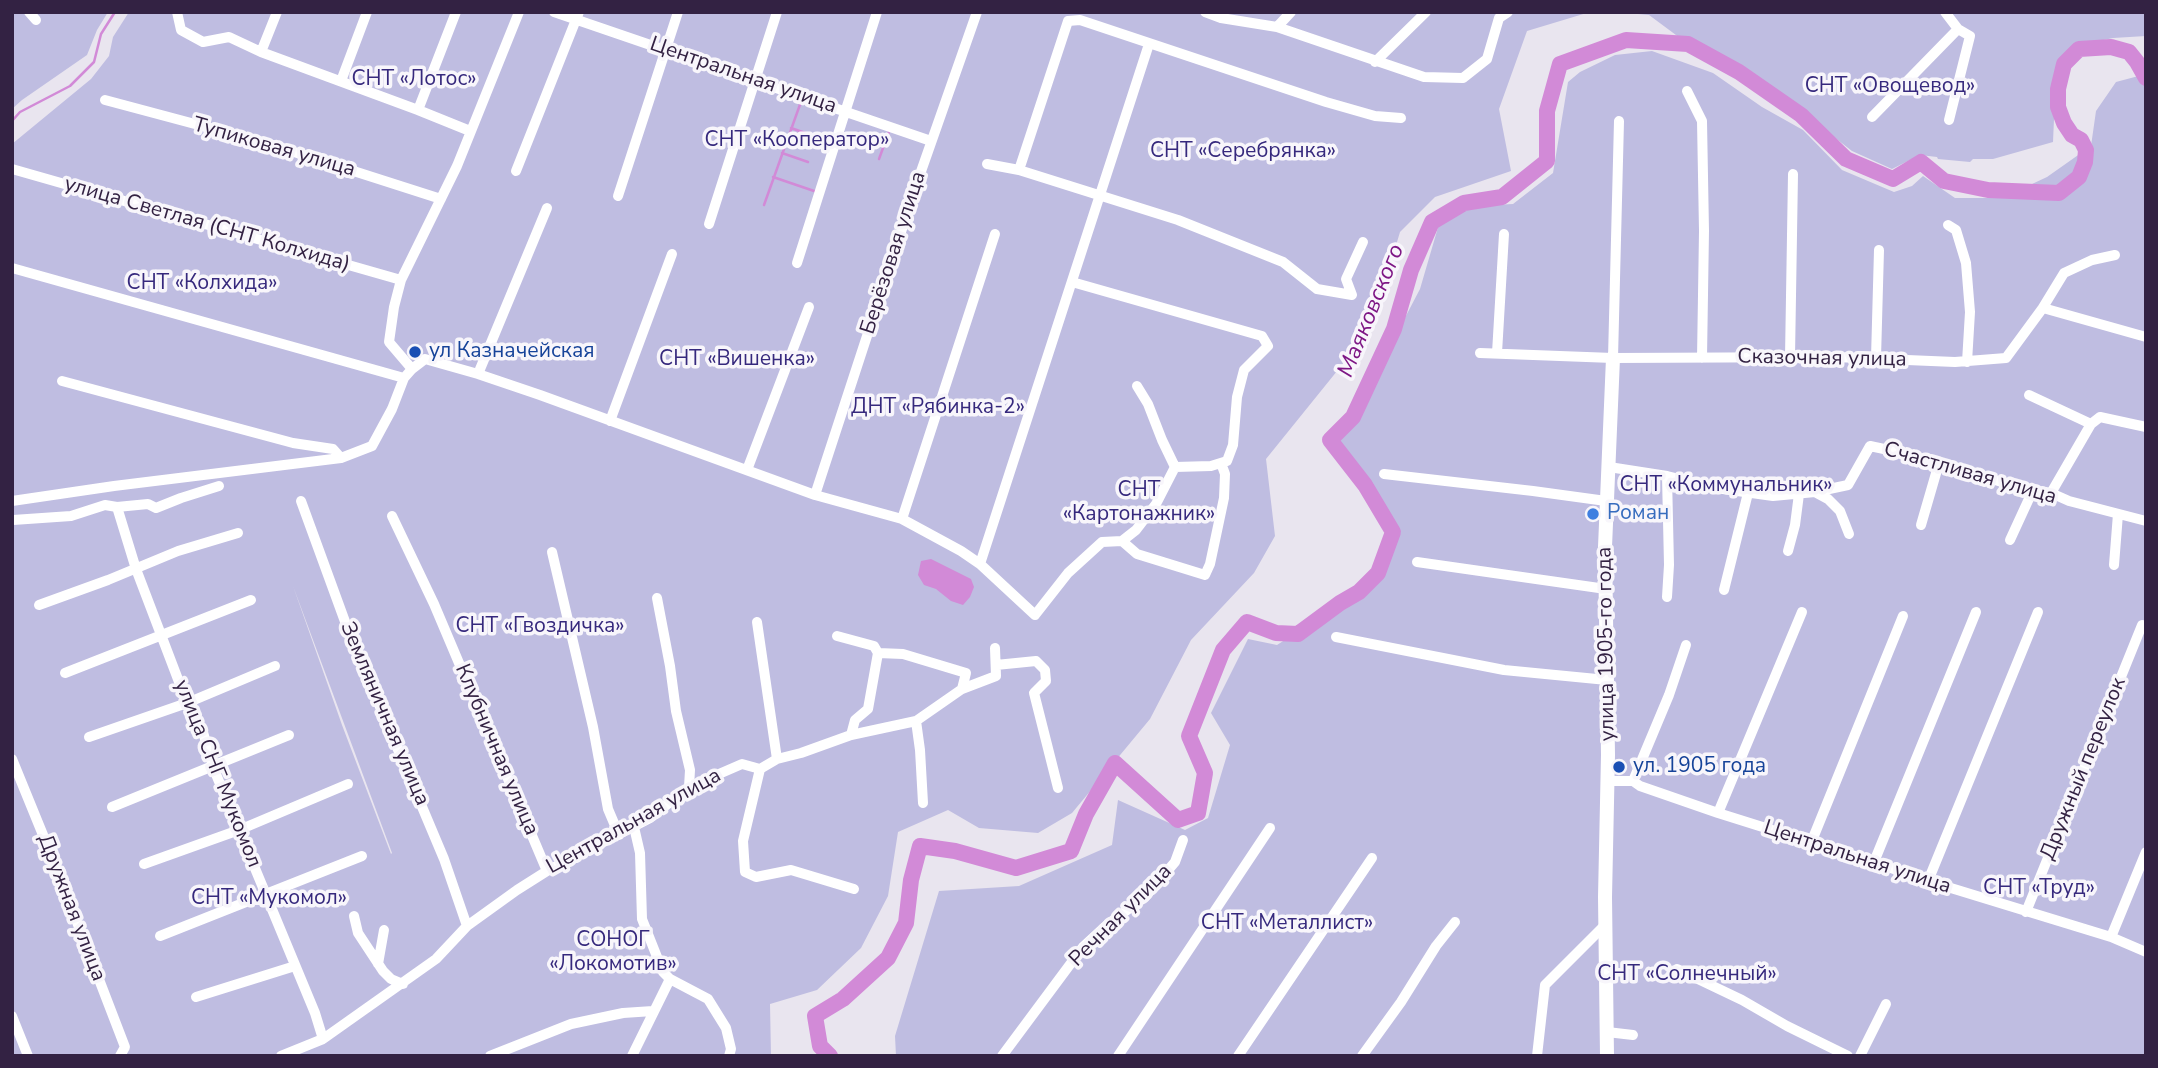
<!DOCTYPE html>
<meta charset="utf-8">
<style>
body{margin:0}
#map{position:relative;width:2158px;height:1068px;overflow:hidden;background:#e9e5ef;font-family:"Nunito Sans",sans-serif}
canvas{display:block}
.frame{position:absolute;inset:0;border:14px solid #332243;pointer-events:none}
</style>
<div id="map">
<canvas width="2158" height="1068"></canvas>
<div class="frame"></div>
</div>
<script>
const context = document.querySelector('canvas').getContext('2d');
context.lineJoin = 'round';
function fillPath(path, color) { context.fillStyle = color; context.fill(path, 'evenodd'); }
const shape = rows => new Path2D(rows.map(r => 'M' + r).join(''));
function trace(path, color, width, dash) { context.strokeStyle = color; context.lineWidth = width; context.lineCap = dash ? 'butt' : 'round'; context.setLineDash(dash || []); context.stroke(path); }
function drawText(font, color, halo, rows, align = 'center') {
  context.font = font + ' "Nunito Sans",sans-serif'; context.lineWidth = 7; context.setLineDash([]); context.textBaseline = 'middle'; context.strokeStyle = halo; context.fillStyle = color; for (const [text, x, y, turn = 0] of rows) {
    context.save(); context.translate(x, y); context.rotate((+turn || 0) * Math.PI / 180); context.textAlign = isNaN(turn) ? turn : align; if (halo) context.strokeText(text, 0, 0); context.fillText(text, 0, 0); context.restore();
  }
}
fillPath(shape([
 [12,12,108,12,97,30,87,55,22,100,12,109],
 [129,12,1590,12,1527,31,1499,109,1511,171,1435,197,1400,232,1371,329,1266,459,1275,536,1254,573,1191,640,1150,719,1072,813,1038,833,979,828,948,810,898,832,888,896,861,948,817,990,770,1004,771,1056,12,1056,12,144,91,79,109,56,113,37],
 [293,586,392,853,391,854,342,725],
 [1616,12,2146,12,2146,36,2113,38,2075,46,2056,73,2053,142,1993,159,1973,159,1970,162,1938,159,1937,157,1920,155,1892,169,1852,151,1757,77,1722,62,1680,38,1649,15],
 [1652,51,1713,73,1762,107,1803,130,1842,170,1894,192,1912,186,1923,176,1955,198,2002,198,2047,177,2091,146,2096,111,2116,82,2146,74,2146,1056,896,1056,895,1036,939,891,1019,886,1112,845,1118,800,1185,830,1208,818,1230,745,1211,713,1248,639,1277,645,1359,592,1378,573,1392,532,1330,440,1354,415,1420,289,1439,224,1475,206,1513,204,1553,173,1568,82,1580,72,1615,55]
]), '#bfbde1');
fillPath(shape([
 [931,559,971,579,974,587,970,597,963,605,951,601,936,589,924,585,918,575,921,561]
]), '#d28ad7');
trace(shape([
 [12,121,20,112,70,86,94,62,101,34,115,12],
 [791,128,831,142],
 [782,153,808,162],
 [879,159,890,129],
 [773,177,817,192],
 [764,205,802,99]
]), '#d28ad7', 2.5);
trace(shape([
 [830,1056,820,1046,815,1016,843,999,888,958,906,923,911,880,920,846,955,851,1016,868,1071,851,1086,814,1115,763,1178,820,1198,813,1205,773,1189,736,1223,650,1247,622,1276,633,1298,634,1340,603,1359,592,1378,573,1393,532,1365,485,1330,440,1353,417,1394,329,1411,270,1432,222,1464,203,1502,197,1547,161,1547,111,1560,64,1626,40,1688,44,1739,72,1801,115,1846,159,1893,179,1921,162,1944,181,1988,190,2059,193,2079,177,2085,162,2086,150,2081,140,2072,135,2064,123,2058,107,2058,89,2064,64,2079,49,2111,47,2129,52,2137,62,2146,78]
]), '#d28ad7', 16);
trace(shape([
 [29,12,36,20],
 [177,12,181,30,203,42,229,37,261,52,418,110],
 [456,12,418,110,470,131],
 [554,12,931,141],
 [1205,12,1221,18,1277,27,1424,77,1463,78,1487,59,1499,18,1508,12],
 [1945,12,1958,29,1970,36,1949,120],
 [1277,27,1291,12],
 [261,52,277,12],
 [1375,62,1426,12],
 [341,81,367,12],
 [1687,91,1702,121,1704,231,1702,358],
 [105,100,266,143,441,199],
 [1872,117,1958,29],
 [987,164,1019,170,1178,220,1283,262,1317,289,1352,295,1346,279,1363,242],
 [12,169,401,280],
 [1019,170,1068,21,1080,20,1326,102,1375,116,1401,118],
 [516,171,579,12],
 [618,196,678,12],
 [709,224,777,12],
 [1948,225,1956,230,1966,263,1970,312,1967,362],
 [797,263,877,12],
 [12,268,404,378],
 [1072,282,1262,336,1268,346,1244,370,1237,397,1233,445,1227,461,1211,466,1175,467,1162,440,1148,404,1137,386],
 [2043,308,2146,337],
 [1480,353,1613,358,1835,357,1955,362,2006,358,2042,309,2064,273,2092,260,2115,255],
 [1497,353,1504,234],
 [1790,357,1793,174],
 [1613,358,1619,121],
 [1876,358,1879,250],
 [412,369,389,342,394,307,401,280,457,166,519,12],
 [478,374,547,208],
 [62,381,293,443,333,449,341,458],
 [2029,395,2091,424],
 [610,421,672,254],
 [1609,467,1667,476,1716,488,1773,496,1815,492,1848,485,1870,446,1898,452,2026,489,2051,493,2069,501,2146,521],
 [747,470,809,307],
 [1384,474,1533,491,1606,501],
 [1667,476,1669,565,1667,597],
 [1815,492,1828,499,1840,511,1849,534],
 [2051,493,2091,424,2100,417,2146,427],
 [815,495,918,180,977,12],
 [12,501,114,486,341,458,372,446,392,409,404,378,412,369,425,359,478,374,540,395,815,495,902,519,961,551,980,564,1035,615,1068,573,1102,542,1122,541,1136,530,1156,504,1175,467],
 [301,501,351,638,444,859,467,926],
 [117,507,136,569,187,703,203,732,213,767,315,1013,323,1039],
 [392,516,434,604,547,871],
 [902,519,995,234],
 [13,520,71,516,105,505,117,507,148,504,156,508,181,498,219,486],
 [1921,525,1939,463],
 [2010,540,2033,490],
 [1122,541,1137,554,1205,575,1210,564,1224,498,1225,474,1221,463],
 [1788,551,1795,525,1799,494],
 [552,552,593,727,608,809,619,835],
 [1417,562,1606,589],
 [980,564,1149,44],
 [2114,565,2118,514],
 [1724,590,1748,493],
 [657,598,670,666,676,711,690,770,689,787],
 [39,605,108,580,178,551,238,533],
 [757,622,777,759],
 [837,636,874,646,878,653],
 [1336,637,1504,670,1607,680],
 [996,665,1036,661,1045,670,1046,681,1034,693,1058,788],
 [65,673,251,600],
 [916,721,920,750,923,803],
 [851,735,855,720,868,709,878,653,903,654,966,673,962,689],
 [89,737,187,703,275,666],
 [12,759,52,857,125,1047,120,1056],
 [760,769,743,841,745,872,756,877,791,870,854,889],
 [1608,781,1633,781,1640,786,1718,813,1874,862,1928,881,2111,937,2146,952],
 [1633,781,1669,695,1686,645],
 [112,807,289,735],
 [1718,813,1802,612],
 [634,827,640,853,642,919,663,972,670,979,708,999,726,1028,731,1049,729,1056],
 [1811,843,1903,616],
 [1874,862,1976,612],
 [144,864,239,830,348,784],
 [1928,881,2038,612],
 [2026,912,2142,625],
 [354,916,358,933,383,971,391,979,403,984],
 [160,936,362,856],
 [2111,937,2146,852],
 [378,964,384,930],
 [1677,969,1742,1000,1787,1026,1848,1056],
 [196,997,295,966],
 [12,1016,28,1056],
 [1607,1032,1633,1035],
 [281,1056,323,1039,436,959,467,926,517,890,547,871,650,818,689,787,742,764,760,769,777,759,801,753,851,735,916,721,962,689,996,676,995,648],
 [490,1056,571,1024,623,1013,653,1011],
 [632,1056,670,979],
 [1002,1056,1083,947,1108,924,1145,897,1175,862,1183,840],
 [1118,1056,1270,828],
 [1238,1056,1372,858],
 [1362,1056,1401,1002,1436,946,1455,922],
 [1537,1056,1545,985,1605,925],
 [1860,1056,1886,1004]
]), '#fff', 10);
trace(shape([
 [1607,1056,1605,897,1608,755,1605,547,1613,358]
]), '#fff', 14);
for (const [x, y, r, color] of [
 [415,352,7,"#1a4fb4"],
 [1593,514,7,"#3f7fe0"],
 [1619,767,7,"#1a4fb4"]
]) { const dot = new Path2D(); dot.arc(x, y, r, 0, 2 * Math.PI); context.fillStyle = color; context.fill(dot); trace(dot, '#f8f6fb', 2.5); }
drawText('21px', '#332243', '#f8f6fb', [
 ["Центральная улица",743,76,19],
 ["Тупиковая улица",274,148,16],
 ["улица Светлая (СНТ Колхида)",207,225,16],
 ["Берёзовая улица",894,253,-72],
 ["Сказочная улица",1822,359,1],
 ["Счастливая улица",1970,474,16],
 ["улица 1905-го года",1607,644,-91],
 ["Земляничная улица",384,714,67],
 ["Клубничная улица",496,750,67],
 ["Дружный переулок",2084,769,-68],
 ["улица СНГ Мукомол",217,774,68],
 ["Центральная улица",634,822,-29],
 ["Центральная улица",1857,858,18],
 ["Дружная улица",71,908,69],
 ["Речная улица",1121,916,-45]
]);
drawText('21px', '#36297d', '#f8f6fb', [
 ["СНТ «Лотос»",414,80],
 ["СНТ «Овощевод»",1890,87],
 ["СНТ «Кооператор»",797,141],
 ["СНТ «Серебрянка»",1243,152],
 ["СНТ «Колхида»",202,284],
 ["СНТ «Вишенка»",737,360],
 ["ДНТ «Рябинка-2»",938,408],
 ["СНТ «Коммунальник»",1726,486],
 ["СНТ",1139,491],
 ["«Картонажник»",1139,515],
 ["СНТ «Гвоздичка»",540,627],
 ["СНТ «Труд»",2039,889],
 ["СНТ «Мукомол»",269,899],
 ["СНТ «Металлист»",1287,924],
 ["СОНОГ",613,941],
 ["«Локомотив»",613,965],
 ["СНТ «Солнечный»",1687,975]
]);
drawText('21px', '#164399', '#f8f6fb', [
 ["ул Казначейская",429,352],
 ["ул. 1905 года",1633,767]
], 'left');
drawText('21px', '#366cbe', '#f8f6fb', [
 ["Роман",1607,514]
], 'left');
drawText('italic 23px', '#7e1785', '#f8f6fb', [
 ["Маяковского",1372,311,-68]
]);
</script>
